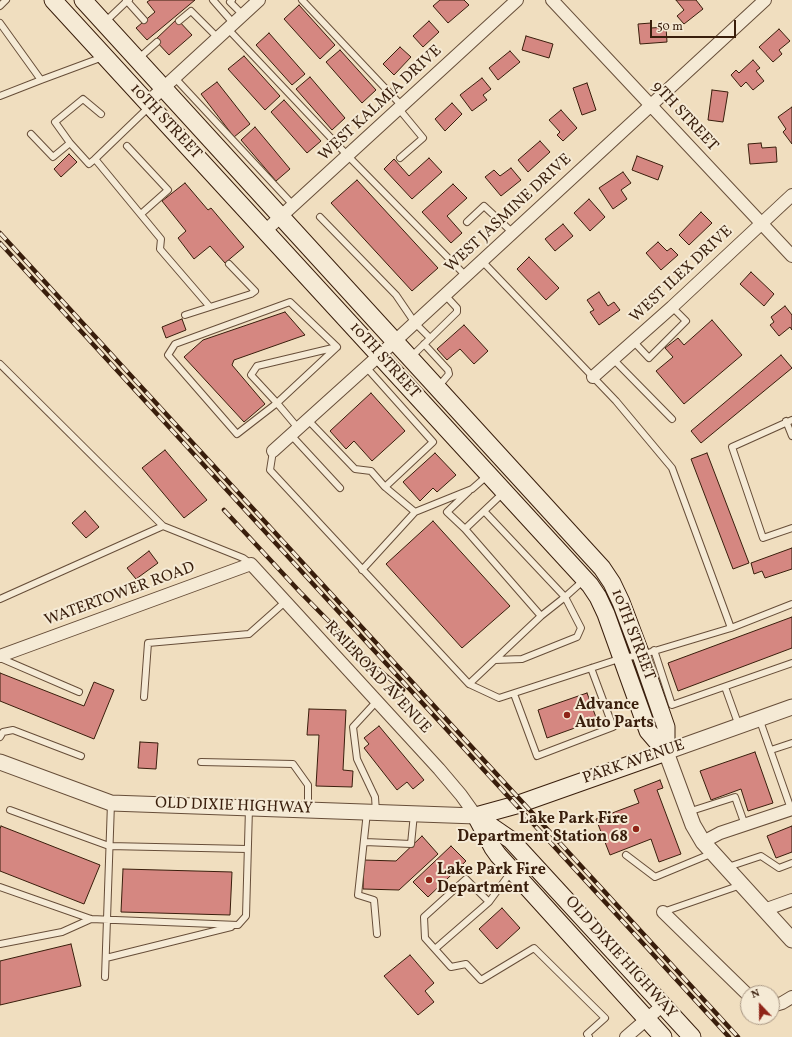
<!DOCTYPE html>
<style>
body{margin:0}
#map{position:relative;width:792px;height:1037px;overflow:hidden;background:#f0debf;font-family:Vollkorn,serif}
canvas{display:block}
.north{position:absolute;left:740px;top:985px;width:40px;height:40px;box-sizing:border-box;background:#f5ead5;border:1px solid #aa9885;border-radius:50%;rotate:338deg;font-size:11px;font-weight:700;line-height:16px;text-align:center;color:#391e0c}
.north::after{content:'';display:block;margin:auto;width:14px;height:18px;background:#8f2418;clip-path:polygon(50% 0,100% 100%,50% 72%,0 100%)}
.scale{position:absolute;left:650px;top:20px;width:86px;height:18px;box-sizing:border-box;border:2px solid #391e0c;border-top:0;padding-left:5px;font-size:12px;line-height:14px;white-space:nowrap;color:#391e0c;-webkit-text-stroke:3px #f5ead5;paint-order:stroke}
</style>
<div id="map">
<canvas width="792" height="1037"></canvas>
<div class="north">N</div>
<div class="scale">50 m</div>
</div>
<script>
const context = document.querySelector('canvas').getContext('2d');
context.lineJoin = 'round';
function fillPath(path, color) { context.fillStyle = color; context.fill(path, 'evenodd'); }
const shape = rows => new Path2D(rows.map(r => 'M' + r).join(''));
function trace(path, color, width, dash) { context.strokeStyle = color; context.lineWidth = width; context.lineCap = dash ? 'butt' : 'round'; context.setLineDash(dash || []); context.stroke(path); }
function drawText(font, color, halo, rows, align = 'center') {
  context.font = font + ' Vollkorn,serif'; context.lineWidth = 4; context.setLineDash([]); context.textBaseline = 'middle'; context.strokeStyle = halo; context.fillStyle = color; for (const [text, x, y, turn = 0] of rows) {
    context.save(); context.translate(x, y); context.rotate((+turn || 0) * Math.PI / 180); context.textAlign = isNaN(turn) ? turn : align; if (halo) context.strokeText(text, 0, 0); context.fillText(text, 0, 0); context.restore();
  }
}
const building = shape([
 [150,0,195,0,147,40,136,28,155,12,147,2,150,0],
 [440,0,464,0,469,5,448,23,433,6,440,0],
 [676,0,696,0,703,9,684,24,677,16,684,10,676,0],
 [299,5,335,45,320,59,284,19,299,5],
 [177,19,192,35,169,55,155,40,177,19],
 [429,21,439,32,423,47,413,36,429,21],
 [651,23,651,28,666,27,667,42,640,44,638,24,651,23],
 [779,29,790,41,779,50,782,54,773,62,759,47,779,29],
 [269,33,305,74,292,85,256,45,269,33],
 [526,36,553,44,549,58,522,50,526,36],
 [400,47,411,57,394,75,383,64,400,47],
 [340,50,376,90,362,103,326,62,340,50],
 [510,51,520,62,498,80,489,68,510,51],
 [244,56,280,96,265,110,228,69,244,56],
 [753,60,760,68,756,71,764,81,753,90,746,82,741,87,731,75,736,70,739,73,753,60],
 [310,77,345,118,332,130,296,89,310,77],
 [482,78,491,89,483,95,487,100,472,111,460,95,482,78],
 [217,82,250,124,234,137,201,94,217,82],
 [587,83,596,110,582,115,573,88,587,83],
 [712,90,728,92,723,122,708,120,712,90],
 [284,100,321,141,307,153,271,112,284,100],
 [452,103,462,114,445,131,435,119,452,103],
 [792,107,792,144,783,132,786,129,778,117,792,107],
 [561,110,577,128,563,141,557,135,560,132,549,120,561,110],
 [255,127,290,169,276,181,241,140,255,127],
 [540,141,550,152,528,172,518,160,540,141],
 [761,143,762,148,776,147,777,162,750,164,748,144,761,143],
 [69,154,77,162,61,177,54,169,69,154],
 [637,156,663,166,658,180,632,170,637,156],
 [429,158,442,172,412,199,384,169,394,159,409,176,429,158],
 [511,168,521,180,501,196,485,177,494,170,500,176,511,168],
 [623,172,631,183,621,190,627,199,613,209,599,188,623,172],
 [357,180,438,268,412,291,331,203,357,180],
 [185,183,208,210,211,208,244,247,225,263,210,246,194,259,178,238,186,231,162,201,185,183],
 [453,184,467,198,447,216,462,233,451,243,422,212,453,184],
 [589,199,605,217,590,231,574,213,589,199],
 [701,212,712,223,689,245,679,235,701,212],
 [563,224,573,236,555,251,545,239,563,224],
 [658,242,667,251,671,248,678,255,661,270,646,253,658,242],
 [529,257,559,288,546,300,517,269,529,257],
 [751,272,774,294,764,306,740,284,751,272],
 [599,292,608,306,614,302,620,310,599,325,590,312,594,310,587,300,599,292],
 [785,306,792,315,792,330,790,327,779,336,770,325,774,322,771,317,785,306],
 [285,312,305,335,234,360,232,365,265,404,244,422,184,357,203,340,285,312],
 [182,319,186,330,166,338,162,327,182,319],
 [712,320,742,355,684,404,656,371,673,357,665,348,678,338,684,345,712,320],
 [464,325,488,351,474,364,460,349,447,360,437,349,464,325],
 [781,355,792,368,701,443,691,431,781,355],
 [371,393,405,431,372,461,354,441,346,449,330,431,371,393],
 [165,450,207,500,184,518,142,468,165,450],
 [435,453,456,475,437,492,433,488,420,501,403,482,435,453],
 [707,453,749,563,733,569,691,459,707,453],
 [85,511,99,527,86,538,72,523,85,511],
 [433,521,510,606,462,648,386,564,433,521],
 [792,548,792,569,765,578,762,571,754,574,751,563,792,548],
 [149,551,158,563,136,579,127,568,149,551],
 [792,617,792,648,678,691,668,663,792,617],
 [0,673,84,706,94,682,114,690,94,739,0,701,0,673],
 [587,693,597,720,547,738,538,710,587,693],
 [309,709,346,710,343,770,353,771,352,787,316,786,319,735,307,735,309,709],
 [379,726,424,780,413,789,407,782,397,790,364,748,369,744,364,738,379,726],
 [140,742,158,743,156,769,138,768,140,742],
 [755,752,773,803,748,811,741,789,711,800,700,771,755,752],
 [660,780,663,788,657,790,681,854,659,862,651,839,610,855,596,819,639,803,634,790,660,780],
 [1,826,100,865,84,904,0,871,0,829,1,826],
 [792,826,792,852,776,858,767,836,792,826],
 [422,836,438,854,399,890,363,889,364,860,396,861,422,836],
 [451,846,466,861,428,897,413,882,451,846],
 [123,869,232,872,230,915,121,912,123,869],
 [502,908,520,928,497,949,479,929,502,908],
 [71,944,81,986,0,1005,0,961,71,944],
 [410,955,434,983,425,991,434,1002,418,1015,384,976,410,955]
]);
fillPath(building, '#d58781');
trace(building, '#391e0c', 1);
const service = shape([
 [129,0,127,1,144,20],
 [213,0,234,24],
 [232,0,230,2,243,15],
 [302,0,402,106],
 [0,6,6,0],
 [179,21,191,11,218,38],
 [105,22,127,1,126,0],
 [0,23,41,80,0,96],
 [228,29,348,156,466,276],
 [139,58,157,42],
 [175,78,294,206],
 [41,80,103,57],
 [149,107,95,159,161,239,160,249,210,307,251,294,255,291,229,264],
 [399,109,423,138,400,158],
 [31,134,53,157,70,143],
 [127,146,168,190,141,214],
 [95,159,89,164,70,143,55,122,83,99,101,114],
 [320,217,396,295,415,323,430,338],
 [467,222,484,206,513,233],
 [482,261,616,401,672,468,731,628],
 [185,315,210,307],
 [633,341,649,358,686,321,672,307],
 [424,344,448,370,449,374,438,387],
 [410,358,457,312,457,308,445,295],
 [613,359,672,419],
 [0,364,163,526],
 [366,367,433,442,385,487],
 [308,420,355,469,371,471,385,487,415,512,472,489,488,475],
 [792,420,732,447,763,538,792,528],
 [786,421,792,436],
 [298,428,277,403,337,347,290,302,175,344,168,355,237,434,277,403,251,375,257,366,337,347],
 [291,435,340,488],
 [273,451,270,470,469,684,541,616,565,597,584,580],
 [469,491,447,512,465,529,541,616],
 [484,511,565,597,581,628,577,637,522,659,495,660],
 [465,529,503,493],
 [362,570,415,512],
 [0,599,163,526,243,558,251,564],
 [654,650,672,705,792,663],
 [0,658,79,692],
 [469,684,499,698,622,658,641,655,731,628,792,604],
 [725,687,739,726],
 [514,694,537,756,613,727,591,668],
 [144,697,148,643,249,634,285,602],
 [759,718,791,809],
 [0,737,3,732,13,730,81,756],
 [771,750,792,743],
 [201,762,293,764,308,785,308,810],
 [10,810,109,846,247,849],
 [367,812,358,895,374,900,377,934],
 [376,812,375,797,357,759,353,727,376,702],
 [688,812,735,797,745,825],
 [365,842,411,844,414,814],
 [626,855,655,877,713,853],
 [728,867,761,856,779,868,792,863],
 [0,887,91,919,238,925,246,916,249,808],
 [489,902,466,879,424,917,425,938,451,967,466,964,481,980,534,948,605,1018,587,1034,589,1037],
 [663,912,741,885],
 [0,944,62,932,91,919],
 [435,949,489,902,511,872],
 [106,958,231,927],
 [105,977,111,803]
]);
const minor = shape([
 [552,0,792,256],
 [147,103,259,0],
 [265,231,517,0],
 [593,377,672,307,792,195],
 [273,451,394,342,765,0],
 [0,656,251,564,439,769,461,795,476,816],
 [703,842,720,833,792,809],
 [764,910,792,900],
 [663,912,748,995],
 [772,1006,782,1003,792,997],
 [626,1037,663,1005]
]);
const tertiary = shape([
 [792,707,666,752,693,825,703,842,792,940],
 [0,762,111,803,476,816]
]);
const secondary = shape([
 [53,0,590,585,598,597,606,614,648,731,666,752],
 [83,0,602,568,612,583,621,602,641,655,666,727,666,752],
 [476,816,511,840,692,1037],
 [476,816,516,805,666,752],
 [477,818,493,848,498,855,663,1037]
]);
trace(service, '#674e39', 8);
trace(minor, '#674e39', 14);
trace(tertiary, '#674e39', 17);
trace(secondary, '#391e0c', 19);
trace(service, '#f5ead5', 6);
trace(minor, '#f5ead5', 12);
trace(tertiary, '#f5ead5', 15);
trace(secondary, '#f5ead5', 17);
const rail = shape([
 [0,233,738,1037],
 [0,243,729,1037],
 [224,510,300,592,365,658,403,690]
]);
trace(rail, '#391e0c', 4.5);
trace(rail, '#f5ead5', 3, [9]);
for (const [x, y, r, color] of [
 [567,715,4,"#8f2418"],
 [636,829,4,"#8f2418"],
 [429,880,4,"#8f2418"]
]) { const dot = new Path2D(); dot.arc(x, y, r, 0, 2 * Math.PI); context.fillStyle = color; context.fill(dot); trace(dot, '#f5ead5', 1.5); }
drawText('16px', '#391e0c', '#f5ead5', [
 ["WEST KALMIA DRIVE",381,104,-43],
 ["9TH STREET",684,117,47],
 ["10TH STREET",165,122,47],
 ["WEST JASMINE DRIVE",509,214,-43],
 ["WEST ILEX DRIVE",682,275,-43],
 ["10TH STREET",384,361,48],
 ["WATERTOWER ROAD",120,595,-20],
 ["10TH STREET",632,635,69],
 ["RAILROAD AVENUE",377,678,47],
 ["PARK AVENUE",634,763,-19],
 ["OLD DIXIE HIGHWAY",234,807,2],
 ["OLD DIXIE HIGHWAY",620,958,48]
]);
drawText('bold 16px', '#391e0c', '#f5ead5', [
 ["Advance",575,706],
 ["Auto Parts",575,724],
 ["Lake Park Fire",628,820,"right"],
 ["Department Station 68",628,838,"right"],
 ["Lake Park Fire",437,871],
 ["Department",437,889]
], 'left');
</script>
